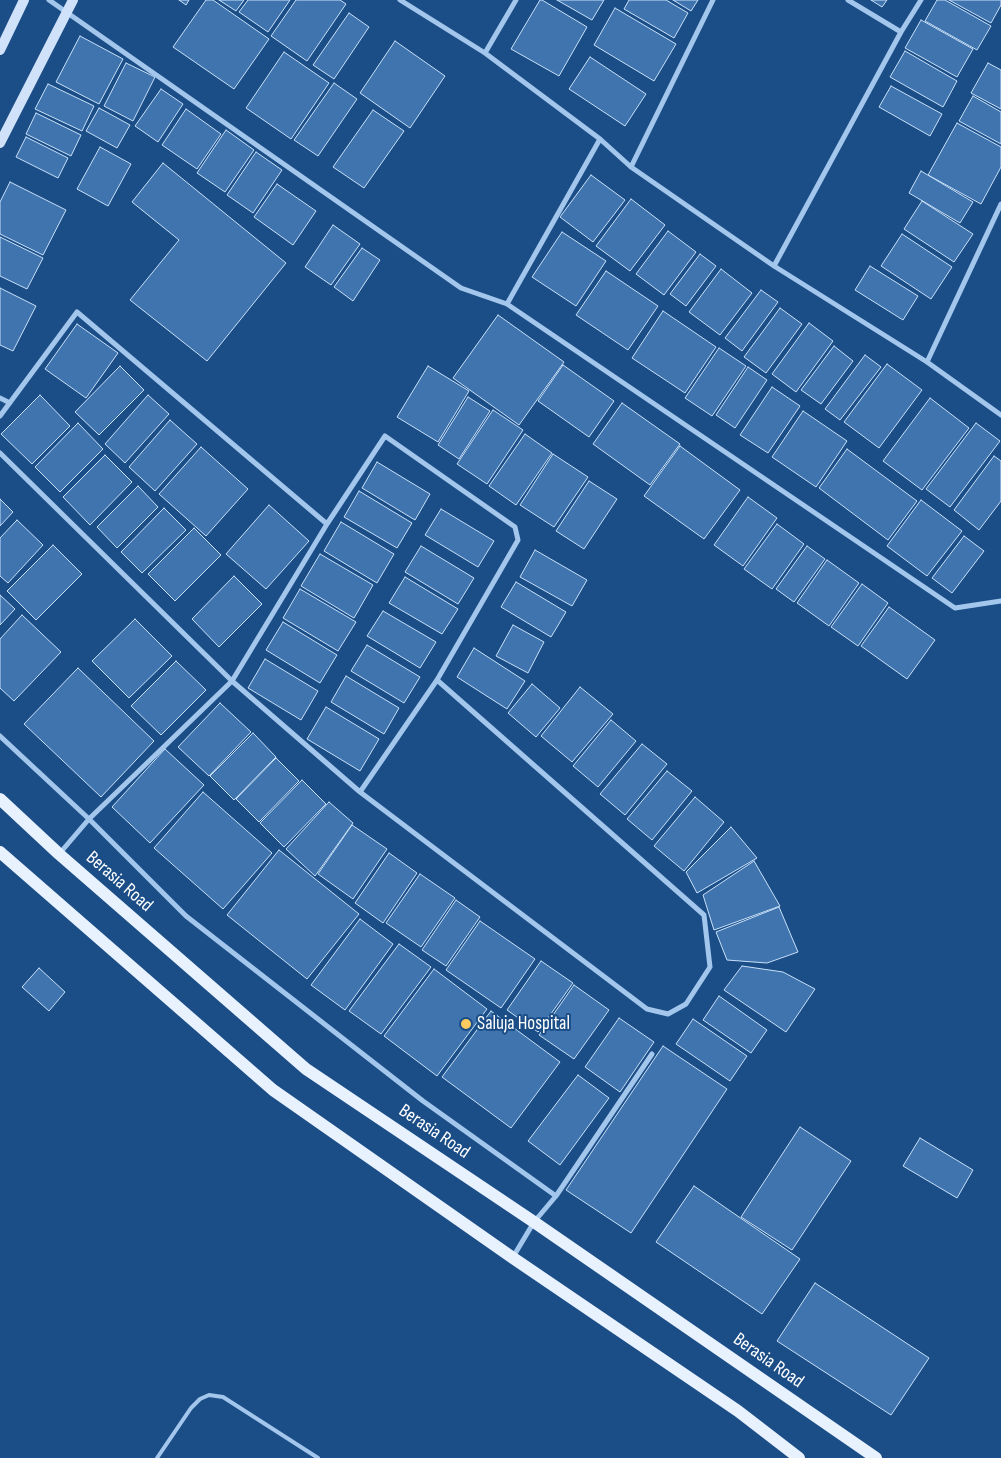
<!DOCTYPE html>
<style>
body{margin:0}
canvas{display:block;background:#1b4d87}
</style>
<canvas width="1001" height="1458"></canvas>
<script>
const context = document.querySelector('canvas').getContext('2d');
context.lineJoin = 'round';
function fillPath(path, color) { context.fillStyle = color; context.fill(path, 'evenodd'); }
const shape = rows => new Path2D(rows.map(r => 'M' + r).join(''));
function trace(path, color, width, dash) { context.strokeStyle = color; context.lineWidth = width; context.lineCap = dash ? 'butt' : 'round'; context.setLineDash(dash || []); context.stroke(path); }
function drawText(font, color, halo, rows, align = 'center') {
  context.font = font + ' "Sofia Sans Condensed",sans-serif'; context.lineWidth = 4; context.setLineDash([]); context.textBaseline = 'middle'; context.strokeStyle = halo; context.fillStyle = color; for (const [text, x, y, turn = 0] of rows) {
    context.save(); context.translate(x, y); context.rotate((+turn || 0) * Math.PI / 180); context.textAlign = isNaN(turn) ? turn : align; if (halo) context.strokeText(text, 0, 0); context.fillText(text, 0, 0); context.restore();
  }
}
const building = shape([
 [179,0,189,0,186,5,179,0],
 [206,0,213,0,269,39,234,89,173,47,206,0],
 [219,0,244,0,236,11,219,0],
 [248,0,290,0,268,32,239,12,248,0],
 [296,0,340,0,346,4,307,61,271,36,296,0],
 [540,0,542,0,587,27,559,76,511,49,540,0],
 [557,0,604,0,592,20,557,0],
 [629,0,666,0,688,13,674,38,624,9,629,0],
 [673,0,698,0,691,11,673,0],
 [871,0,887,0,882,7,871,0],
 [937,0,945,0,991,26,977,50,925,21,937,0],
 [949,0,1001,0,1001,5,991,23,949,0],
 [615,8,676,44,654,81,594,45,615,8],
 [349,13,369,27,334,79,313,65,349,13],
 [921,20,973,49,957,77,905,48,921,20],
 [80,36,123,59,99,104,56,82,80,36],
 [395,41,445,76,410,128,360,93,395,41],
 [905,51,957,81,943,107,890,77,905,51],
 [284,52,329,83,291,139,246,108,284,52],
 [590,57,646,94,625,126,569,89,590,57],
 [126,63,155,77,133,121,104,106,126,63],
 [988,63,1001,70,1001,109,971,93,988,63],
 [334,83,357,99,318,156,294,140,334,83],
 [48,84,94,106,82,131,35,109,48,84],
 [891,86,942,114,930,136,879,107,891,86],
 [161,89,183,104,158,142,135,126,161,89],
 [973,96,1001,112,1001,144,959,121,973,96],
 [99,108,130,125,117,148,86,131,99,108],
 [186,109,221,134,197,169,162,145,186,109],
 [373,110,404,131,364,188,333,167,373,110],
 [36,113,81,135,71,156,26,134,36,113],
 [957,123,1001,147,1001,167,981,204,928,175,957,123],
 [226,130,254,150,225,192,197,173,226,130],
 [26,137,68,158,58,178,16,157,26,137],
 [100,147,131,164,108,206,77,189,100,147],
 [256,152,282,170,253,213,227,195,256,152],
 [163,163,286,263,207,361,130,300,179,240,132,202,163,163],
 [921,171,973,202,960,223,909,193,921,171],
 [591,175,625,200,593,242,560,217,591,175],
 [10,182,66,210,43,255,0,234,0,202,10,182],
 [277,184,316,211,293,245,254,217,277,184],
 [631,199,665,225,630,271,596,246,631,199],
 [922,201,973,234,954,262,904,229,922,201],
 [333,225,360,244,331,285,305,267,333,225],
 [668,231,696,252,664,295,636,274,668,231],
 [562,232,606,261,576,306,532,277,562,232],
 [902,234,952,267,931,299,881,266,902,234],
 [0,237,43,258,27,289,0,276,0,237],
 [362,248,380,260,353,301,334,287,362,248],
 [700,254,716,266,686,306,670,294,700,254],
 [870,266,918,296,903,320,855,290,870,266],
 [721,269,752,293,720,335,689,312,721,269],
 [606,271,658,306,628,350,576,315,606,271],
 [0,288,36,306,13,351,0,345,0,288],
 [761,290,778,302,742,351,725,338,761,290],
 [780,308,802,324,766,373,744,357,780,308],
 [663,311,716,347,685,393,632,358,663,311],
 [498,315,564,362,519,425,453,378,498,315],
 [809,323,833,341,796,392,772,374,809,323],
 [77,324,118,353,86,398,45,369,77,324],
 [834,346,853,361,821,404,801,390,834,346],
 [719,348,746,366,712,416,685,398,719,348],
 [865,355,881,367,840,420,825,409,865,355],
 [887,364,922,390,879,448,844,422,887,364],
 [563,365,614,401,589,437,538,401,563,365],
 [120,366,144,390,99,435,75,412,120,366],
 [428,366,469,391,438,442,397,417,428,366],
 [748,367,767,380,735,428,716,415,748,367],
 [772,387,800,406,768,453,740,435,772,387],
 [40,395,70,426,32,464,1,434,40,395],
 [148,395,169,414,125,463,105,444,148,395],
 [468,397,490,411,459,459,438,445,468,397],
 [930,398,969,428,922,490,883,461,930,398],
 [622,403,680,444,650,485,593,444,622,403],
 [493,410,523,430,487,484,457,464,493,410],
 [803,411,847,441,816,487,772,457,803,411],
 [170,420,197,444,155,491,129,467,170,420],
 [78,423,103,449,60,492,35,467,78,423],
 [976,423,1000,441,950,507,926,489,976,423],
 [525,434,552,453,516,505,489,486,525,434],
 [680,446,740,490,704,539,644,496,680,446],
 [201,447,248,489,206,536,159,494,201,447],
 [847,449,917,501,888,540,819,488,847,449],
 [553,454,588,477,554,527,520,505,553,454],
 [105,455,132,482,90,525,63,497,105,455],
 [994,456,1001,461,1001,501,979,530,954,510,994,456],
 [377,462,430,494,415,520,362,488,377,462],
 [589,481,617,499,584,549,556,531,589,481],
 [138,486,158,507,117,548,97,527,138,486],
 [359,491,412,523,397,548,344,517,359,491],
 [748,497,777,518,743,566,714,545,748,497],
 [0,499,13,512,0,526,0,499],
 [921,500,962,531,927,576,887,546,921,500],
 [269,505,309,541,266,589,226,554,269,505],
 [164,508,186,530,142,573,121,552,164,508],
 [441,509,494,541,478,567,425,535,441,509],
 [17,520,43,545,8,583,0,576,0,538,17,520],
 [341,522,394,554,377,583,324,551,341,522],
 [777,524,804,544,772,589,744,569,777,524],
 [194,528,221,555,175,601,148,574,194,528],
 [964,536,984,551,952,593,932,578,964,536],
 [53,545,82,574,36,620,7,591,53,545],
 [421,546,474,578,458,604,405,572,421,546],
 [807,546,825,559,794,602,776,589,807,546],
 [535,550,587,580,572,606,520,577,535,550],
 [320,554,373,585,354,618,301,586,320,554],
 [827,560,859,583,829,626,797,603,827,560],
 [234,576,262,604,219,647,192,619,234,576],
 [405,577,458,609,442,634,389,603,405,577],
 [516,582,566,612,551,637,501,607,516,582],
 [862,584,888,603,858,646,831,627,862,584],
 [300,589,356,622,338,651,283,618,300,589],
 [0,595,15,609,0,625,0,595],
 [889,607,935,640,907,679,861,646,889,607],
 [383,611,436,642,420,668,367,636,383,611],
 [22,615,61,652,14,701,0,688,0,639,22,615],
 [135,619,172,656,129,698,92,661,135,619],
 [283,622,337,655,320,683,266,650,283,622],
 [513,625,544,642,528,673,496,656,513,625],
 [367,645,420,677,404,703,351,671,367,645],
 [474,648,525,681,507,709,457,677,474,648],
 [265,659,318,691,301,720,248,688,265,659],
 [176,661,206,690,161,735,131,706,176,661],
 [78,668,154,741,101,797,24,724,78,668],
 [346,676,399,708,384,734,331,702,346,676],
 [532,684,560,708,536,737,508,713,532,684],
 [580,687,613,714,572,762,541,736,580,687],
 [220,703,251,732,209,776,178,747,220,703],
 [326,707,379,739,360,771,307,739,326,707],
 [611,720,636,741,598,787,573,766,611,720],
 [253,733,276,757,234,800,210,776,253,733],
 [642,744,667,764,625,815,600,794,642,744],
 [165,749,204,785,150,843,112,807,165,749],
 [276,758,299,781,259,822,236,799,276,758],
 [667,771,692,791,652,840,627,819,667,771],
 [302,780,326,804,284,847,260,823,302,780],
 [203,792,272,853,223,909,154,848,203,792],
 [695,797,724,822,684,871,654,846,695,797],
 [329,802,353,823,315,876,286,849,329,802],
 [352,825,387,849,353,899,318,874,352,825],
 [731,827,757,858,697,893,686,872,731,827],
 [279,850,359,914,307,979,227,915,279,850],
 [389,853,417,873,383,923,355,903,389,853],
 [754,861,780,906,714,930,703,895,754,861],
 [420,874,455,898,421,947,386,923,420,874],
 [456,900,480,917,446,966,422,950,456,900],
 [779,907,798,952,767,963,727,960,716,932,779,907],
 [360,919,393,944,345,1010,311,985,360,919],
 [480,921,535,959,501,1008,446,970,480,921],
 [399,944,431,967,381,1034,349,1011,399,944],
 [541,961,573,983,538,1032,507,1010,541,961],
 [742,966,783,972,815,989,786,1032,724,990,742,966],
 [39,968,65,992,49,1011,22,987,39,968],
 [434,969,487,1009,437,1076,384,1036,434,969],
 [574,985,609,1010,574,1059,539,1035,574,985],
 [719,996,767,1030,751,1053,703,1020,719,996],
 [491,1011,560,1062,511,1128,442,1077,491,1011],
 [619,1018,654,1042,620,1092,585,1067,619,1018],
 [693,1019,747,1056,730,1081,676,1044,693,1019],
 [663,1046,727,1089,631,1233,566,1190,663,1046],
 [578,1075,609,1098,560,1165,528,1141,578,1075],
 [800,1127,851,1161,792,1250,741,1217,800,1127],
 [920,1138,973,1170,957,1198,903,1166,920,1138],
 [694,1186,800,1259,762,1314,656,1242,694,1186],
 [815,1283,929,1358,891,1415,777,1341,815,1283]
]);
fillPath(building, '#3f74ae');
trace(building, '#c8e0f9', 1);
trace(shape([
 [157,1458,191,1408,200,1399,209,1395,223,1397,318,1458]
]), '#a3c6ec', 4);
trace(shape([
 [49,0,461,288,507,304,955,608,1001,601],
 [400,0,485,53,600,139,631,167,774,266,927,362,1001,415],
 [848,0,901,32],
 [485,53,516,0],
 [631,167,713,0],
 [774,266,901,32,921,0],
 [507,304,600,139],
 [927,362,1001,204],
 [0,398,10,403],
 [0,416,77,312,327,524],
 [0,453,232,681,360,792,647,1009,668,1014,686,1004,710,967,704,915,437,680],
 [0,736,89,819,186,916,423,1101,556,1196],
 [60,853,89,819,232,681,327,524,385,436,515,527,518,540,437,680,360,792],
 [513,1257,534,1222,556,1196,652,1054]
]), '#a3c6ec', 5);
trace(shape([
 [0,50,24,0],
 [0,143,73,0]
]), '#cfe2f9', 10);
trace(shape([
 [0,799,59,854,306,1069,534,1222,876,1458],
 [0,852,273,1090,513,1258,738,1411,799,1458]
]), '#e8f2ff', 12);
for (const [x, y, r, color] of [
 [466,1024,6,"#fdcb5f"]
]) { const dot = new Path2D(); dot.arc(x, y, r, 0, 2 * Math.PI); context.fillStyle = color; context.fill(dot); trace(dot, '#1b4d87', 2); }
drawText('19px', '#fff', '#1b4d87', [
 ["Berasia Road",119,882,41],
 ["Berasia Road",434,1132,34],
 ["Berasia Road",768,1361,35]
]);
drawText('19px', '#fff', '#1b4d87', [
 ["Saluja Hospital",477,1024]
], 'left');
</script>
